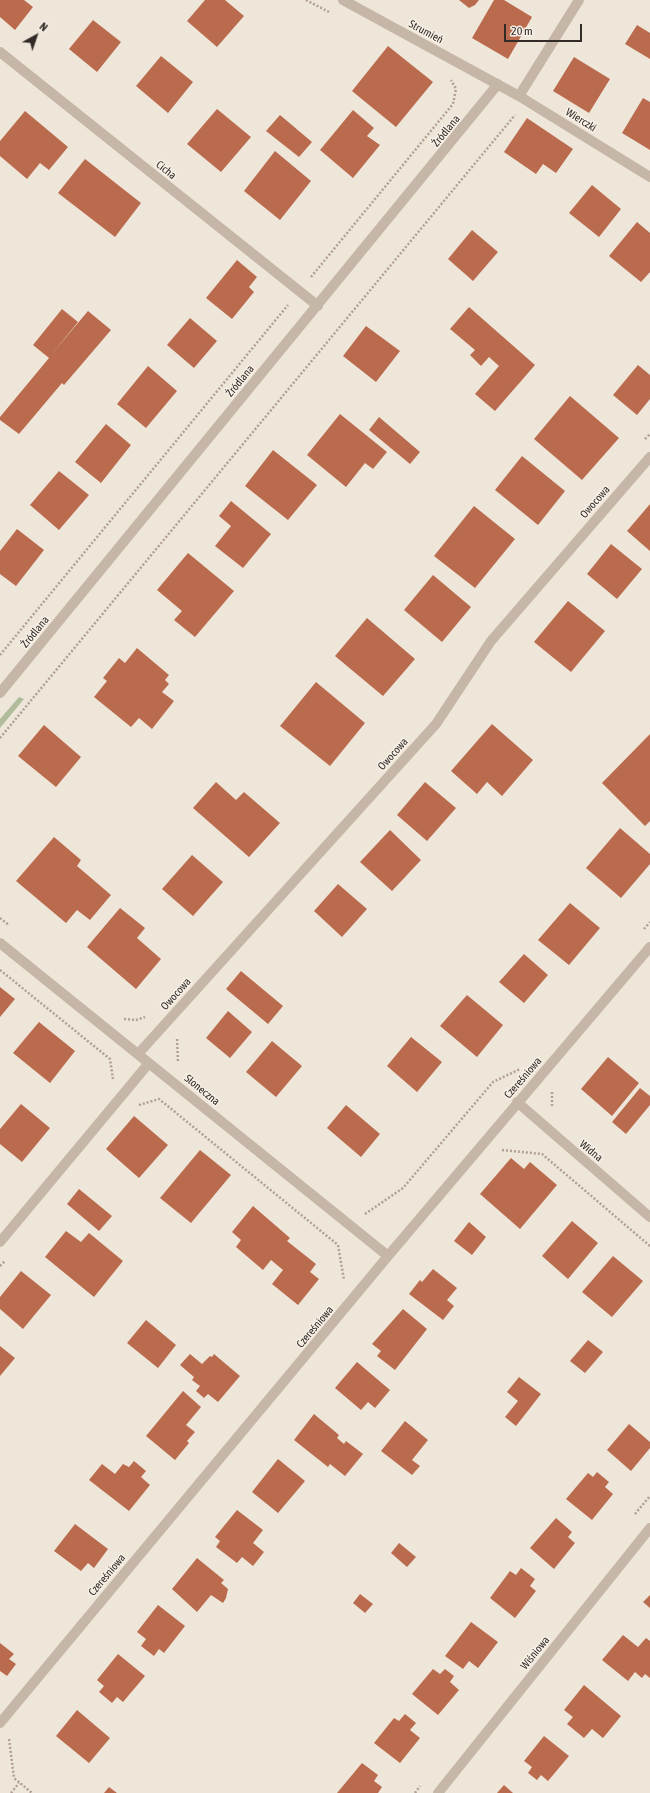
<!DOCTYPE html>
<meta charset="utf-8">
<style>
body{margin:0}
#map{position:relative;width:650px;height:1793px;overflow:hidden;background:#efe6da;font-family:"Asap Condensed",sans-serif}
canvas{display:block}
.north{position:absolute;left:16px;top:16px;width:40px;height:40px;-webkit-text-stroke:3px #f7f0e6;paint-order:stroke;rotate:40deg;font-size:11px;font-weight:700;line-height:16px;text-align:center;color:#332b27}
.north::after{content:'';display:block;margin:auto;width:14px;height:18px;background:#332b27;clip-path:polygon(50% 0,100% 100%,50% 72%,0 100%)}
.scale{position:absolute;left:504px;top:24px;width:78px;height:18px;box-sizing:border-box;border:2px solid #332b27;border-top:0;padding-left:5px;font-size:12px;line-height:14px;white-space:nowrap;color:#332b27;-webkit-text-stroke:3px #f7f0e6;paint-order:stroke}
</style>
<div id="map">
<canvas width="650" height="1793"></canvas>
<div class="north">N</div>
<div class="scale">20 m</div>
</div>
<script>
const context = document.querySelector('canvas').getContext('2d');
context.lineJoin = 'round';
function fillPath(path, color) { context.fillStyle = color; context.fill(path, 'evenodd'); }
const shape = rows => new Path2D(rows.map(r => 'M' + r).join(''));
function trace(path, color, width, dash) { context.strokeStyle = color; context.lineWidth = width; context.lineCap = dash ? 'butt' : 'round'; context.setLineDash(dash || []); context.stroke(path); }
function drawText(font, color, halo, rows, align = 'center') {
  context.font = font + ' "Asap Condensed",sans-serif'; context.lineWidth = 3; context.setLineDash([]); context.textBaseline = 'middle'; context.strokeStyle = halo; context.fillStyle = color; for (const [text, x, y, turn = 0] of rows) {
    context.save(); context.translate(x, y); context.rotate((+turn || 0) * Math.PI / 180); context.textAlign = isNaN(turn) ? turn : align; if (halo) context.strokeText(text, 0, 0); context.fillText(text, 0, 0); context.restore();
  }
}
fillPath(shape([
 [19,697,24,699,0,728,0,719]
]), '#b0bc9c');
fillPath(shape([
 [0,0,24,0,33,7,15,30,0,17],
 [205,0,225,0,244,16,217,47,187,21],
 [459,0,479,0,475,5,469,8],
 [494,0,504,0,532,17,508,59,472,38],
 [93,20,121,42,97,72,69,49],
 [637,25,650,33,650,59,625,44],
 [388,46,433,82,396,127,352,91],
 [161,56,193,82,168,113,136,86],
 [574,57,610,79,589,113,553,91],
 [643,98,650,102,650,150,622,133],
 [217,109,251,137,221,172,187,144],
 [353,110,374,128,367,136,380,145,353,178,320,150],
 [25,111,68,147,49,170,40,163,27,179,0,156,0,141],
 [280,115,312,142,299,157,266,131],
 [527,118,573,149,556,173,543,164,536,174,504,152],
 [275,151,311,181,280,220,244,191],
 [85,159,141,203,115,237,58,193],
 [592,185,621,209,599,237,569,213],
 [637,222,650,233,650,272,641,282,609,256],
 [472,230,498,252,473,281,448,259],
 [237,260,257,277,249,287,254,292,232,319,206,298],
 [469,307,535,365,495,411,475,394,499,366,489,357,481,366,470,355,475,350,450,329],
 [62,309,78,322,51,355,88,311,111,330,64,385,62,383,19,434,0,420,0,417,49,358,33,345],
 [190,318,217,341,194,368,167,345],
 [366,326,400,351,376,382,343,356],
 [638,365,650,375,650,399,637,415,613,395],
 [148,366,177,391,146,428,117,404],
 [570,396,619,438,582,480,534,439],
 [340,414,387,452,373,469,365,463,346,487,307,455],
 [379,417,420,452,410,464,369,430],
 [106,424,131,445,101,483,75,462],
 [273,450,317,485,288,520,245,486],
 [522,456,565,491,538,525,495,490],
 [59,471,89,495,59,530,30,505],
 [231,501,271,534,243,568,215,546,231,526,219,516],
 [650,504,650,551,627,531],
 [474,506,515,539,475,588,434,556],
 [17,529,44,550,16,586,0,574,0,551],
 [611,544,642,569,617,599,587,574],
 [188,553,234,591,195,637,174,620,182,611,157,590],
 [433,575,471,607,442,642,404,610],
 [568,601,605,631,571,672,534,642],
 [367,618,415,659,383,696,335,656],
 [137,648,169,675,165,680,169,684,162,692,174,701,152,729,139,718,131,727,94,697,107,681,103,678,119,658,125,663],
 [316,682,365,723,330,766,280,726],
 [492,724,533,760,502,796,487,782,477,794,451,771],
 [44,725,81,757,56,787,18,756],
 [650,734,650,821,645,826,602,783],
 [216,782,236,800,244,792,280,823,249,857,193,808],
 [425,782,456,808,427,841,397,815],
 [620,828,650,854,650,864,621,898,586,868],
 [390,830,421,860,392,891,360,862],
 [54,837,81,860,77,866,111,895,90,920,77,910,66,923,16,881],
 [192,855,223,882,193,916,162,889],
 [338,884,367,909,342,937,314,911],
 [570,903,600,928,569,965,538,940],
 [120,908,145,928,137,938,161,959,136,989,87,947],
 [524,954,548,975,524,1003,499,982],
 [241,971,283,1006,268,1024,226,989],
 [0,987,15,999,0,1017],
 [467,995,503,1025,477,1057,440,1026],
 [228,1011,252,1032,230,1058,206,1038],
 [39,1022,75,1051,50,1083,13,1053],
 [411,1037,442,1062,417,1092,387,1066],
 [272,1041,302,1066,276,1097,246,1072],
 [608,1057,639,1083,612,1116,581,1089],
 [640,1088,650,1096,650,1105,626,1134,612,1122],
 [21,1104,50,1128,22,1162,0,1144,0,1129],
 [346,1105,380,1134,361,1157,327,1128],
 [134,1116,168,1145,139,1178,106,1149],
 [200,1150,231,1175,191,1223,160,1198],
 [511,1158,524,1169,530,1162,557,1185,520,1229,480,1194],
 [79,1189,112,1216,99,1231,67,1204],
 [253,1206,290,1238,287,1241,316,1264,310,1272,319,1279,298,1305,272,1284,283,1270,271,1260,263,1270,236,1247,241,1240,232,1232],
 [572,1221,598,1243,568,1279,542,1256],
 [469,1222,486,1237,472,1255,454,1241],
 [66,1231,81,1242,89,1233,123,1261,94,1297,45,1257],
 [613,1256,643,1281,612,1317,582,1292],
 [433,1269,457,1288,447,1300,454,1306,443,1320,409,1294,420,1280,422,1282],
 [21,1271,51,1295,23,1329,0,1309,0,1297],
 [403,1309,427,1329,395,1370,377,1356,381,1351,372,1344],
 [146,1320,176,1345,158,1368,127,1343],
 [588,1340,603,1352,585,1373,570,1361],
 [0,1346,15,1358,0,1376],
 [190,1354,202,1364,210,1356,212,1357,214,1354,240,1376,218,1402,208,1394,204,1398,196,1391,200,1386,192,1380,194,1377,180,1365],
 [357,1362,390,1390,375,1408,368,1402,361,1410,335,1388],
 [519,1377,541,1394,516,1426,505,1417,518,1401,507,1392],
 [183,1391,201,1407,186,1425,195,1432,187,1441,189,1443,175,1460,146,1436],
 [314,1414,339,1435,337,1438,344,1444,346,1441,363,1454,345,1476,330,1464,328,1467,294,1440],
 [405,1421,428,1440,412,1460,420,1466,412,1475,381,1451],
 [629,1424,650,1442,650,1448,631,1471,607,1450],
 [278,1459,305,1481,278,1513,252,1492],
 [134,1461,146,1471,141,1477,150,1485,129,1511,89,1480,102,1464,115,1474,123,1464,129,1467],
 [597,1472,609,1482,605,1487,613,1494,592,1520,566,1499,588,1473,593,1477],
 [237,1510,263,1530,253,1543,264,1552,253,1566,242,1557,237,1563,216,1547,220,1541,215,1537],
 [556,1518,572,1532,568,1537,575,1543,554,1569,530,1548],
 [75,1524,108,1549,94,1568,88,1563,81,1571,54,1551],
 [399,1543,416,1557,407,1567,391,1553],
 [197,1558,224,1580,221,1583,228,1589,226,1598,223,1603,211,1595,197,1612,172,1589],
 [521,1568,535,1579,530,1586,536,1591,515,1618,490,1598,510,1571,516,1575],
 [360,1594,373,1604,365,1613,353,1603],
 [650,1595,650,1608,643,1602],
 [158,1605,185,1626,164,1653,159,1649,154,1656,141,1646,146,1639,137,1632],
 [471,1622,498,1642,478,1668,469,1661,463,1669,445,1656],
 [623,1635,638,1647,646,1638,650,1641,650,1678,645,1674,642,1678,635,1672,628,1681,602,1660],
 [0,1643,14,1654,9,1659,16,1664,7,1676,0,1671],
 [118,1654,145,1676,123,1702,117,1697,112,1703,99,1692,104,1686,97,1680],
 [433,1669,440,1674,445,1669,454,1676,450,1682,459,1690,438,1715,412,1694],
 [584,1685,621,1716,603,1738,592,1729,584,1738,567,1724,573,1717,564,1710],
 [77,1710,110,1738,89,1763,56,1736],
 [405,1714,416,1723,410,1730,420,1738,400,1763,374,1743,394,1718,399,1721],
 [544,1736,569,1756,548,1781,541,1775,537,1780,528,1773,532,1767,524,1761],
 [362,1763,378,1775,374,1781,382,1787,378,1793,337,1793],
 [504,1785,513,1793,497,1793],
 [109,1787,117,1793,104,1793]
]), '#ba6b4d');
trace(shape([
 [306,0,329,12],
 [311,277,453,104,456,89,451,80],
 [645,439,650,434],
 [0,655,288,305],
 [0,738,515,115],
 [0,918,9,925],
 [644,929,650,922],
 [0,970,110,1059,113,1079],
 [124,1019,136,1020,145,1017],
 [177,1039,178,1062],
 [552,1092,552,1107],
 [139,1105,159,1099,338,1245,344,1280],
 [502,1150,542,1154,650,1246],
 [365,1214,403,1188,493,1082,520,1069],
 [0,1266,5,1261],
 [635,1514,650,1496],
 [9,1739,14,1778,32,1793],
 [11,1793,19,1783],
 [415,1793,420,1786]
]), '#b1a092', 2.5, [2, 2]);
trace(shape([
 [343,0,519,96,650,177],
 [0,52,318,306],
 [519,96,579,0],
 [0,693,498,84],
 [0,943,388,1256],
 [138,1054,436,724,491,641,650,457],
 [517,1102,650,1217],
 [0,1242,149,1063],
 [0,1723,388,1256,650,947],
 [438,1793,650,1528]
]), '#c5b6a8', 10);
drawText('11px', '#332b27', '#f7f0e6', [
 ["Strumień",426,32,28],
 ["Wierczki",581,120,32],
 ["Źródlana",446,131,-51],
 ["Cicha",166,170,39],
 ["Źródlana",240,381,-51],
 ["Owocowa",595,502,-49],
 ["Źródlana",35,632,-51],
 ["Owocowa",393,754,-48],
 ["Owocowa",176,994,-48],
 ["Czereśniowa",523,1078,-49],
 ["Słoneczna",202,1090,39],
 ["Widna",591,1151,40],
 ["Czereśniowa",315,1327,-50],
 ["Czereśniowa",107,1575,-50],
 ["Wiśniowa",535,1653,-51]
]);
</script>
